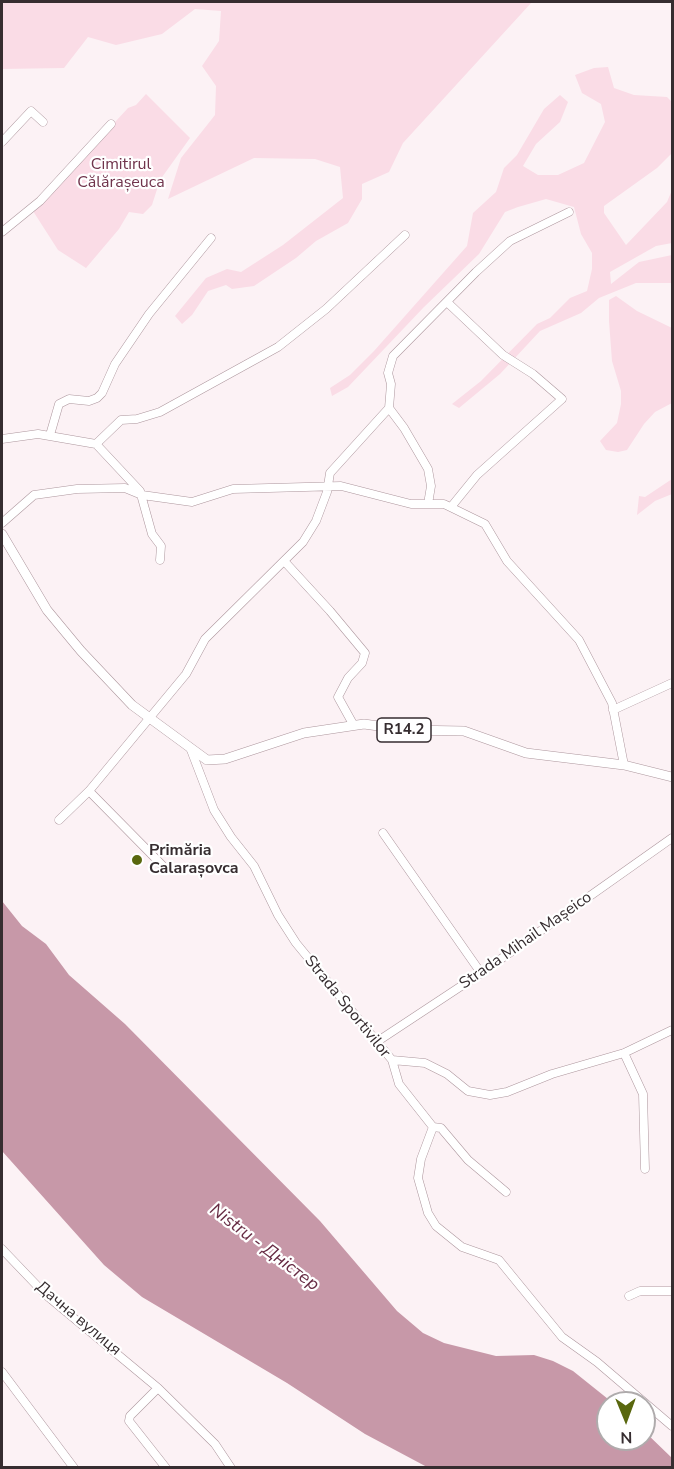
<!DOCTYPE html>
<meta charset="utf-8">
<style>
body{margin:0}
#map{position:relative;width:674px;height:1469px;overflow:hidden;background:#fcf2f5;font-family:"Nunito Sans",sans-serif}
canvas{display:block}
.frame{position:absolute;inset:0;border:3px solid #362d30;pointer-events:none}
.north{position:absolute;left:596px;top:1391px;width:60px;height:60px;box-sizing:border-box;background:#fff;border:2px solid #afabac;border-radius:50%;rotate:179deg;font-size:16px;font-weight:700;line-height:24px;text-align:center;color:#362d30}
.north::after{content:'';display:block;margin:auto;width:21px;height:27px;background:#59670e;clip-path:polygon(50% 0,100% 100%,50% 72%,0 100%)}
</style>
<div id="map">
<canvas width="674" height="1469"></canvas>
<div class="frame"></div>
<div class="north">N</div>
</div>
<script>
const context = document.querySelector('canvas').getContext('2d');
context.lineJoin = 'round';
function fillPath(path, color) { context.fillStyle = color; context.fill(path, 'evenodd'); }
const shape = rows => new Path2D(rows.map(r => 'M' + r).join(''));
function trace(path, color, width, dash) { context.strokeStyle = color; context.lineWidth = width; context.lineCap = dash ? 'butt' : 'round'; context.setLineDash(dash || []); context.stroke(path); }
function drawText(font, color, halo, rows, align = 'center') {
  context.font = font + ' "Nunito Sans",sans-serif'; context.lineWidth = 4.5; context.setLineDash([]); context.textBaseline = 'middle'; context.strokeStyle = halo; context.fillStyle = color; for (const [text, x, y, turn = 0] of rows) {
    context.save(); context.translate(x, y); context.rotate((+turn || 0) * Math.PI / 180); context.textAlign = isNaN(turn) ? turn : align; if (halo) context.strokeText(text, 0, 0); context.fillText(text, 0, 0); context.restore();
  }
}
fillPath(shape([
 [2,2,532,2,403,143,389,172,362,184,362,199,348,223,316,241,296,258,254,286,232,289,226,285,208,291,192,315,182,324,175,316,206,278,227,269,241,272,283,245,343,198,340,167,315,159,254,158,168,199,181,158,215,115,216,86,202,66,219,41,221,11,195,9,162,34,116,45,88,37,64,68,2,69],
 [608,67,614,88,634,95,667,97,672,102,672,153,657,168,604,206,604,213,626,245,667,202,672,190,672,243,656,246,610,272,611,284,639,262,672,255,672,283,636,283,599,298,581,313,540,331,500,374,459,408,452,404,481,381,537,324,550,318,570,298,587,291,592,269,592,253,581,234,574,207,546,199,518,207,505,212,479,254,424,307,348,387,332,396,330,388,350,375,374,351,467,246,473,213,496,192,504,168,517,155,544,109,560,95,568,102,560,122,536,144,523,166,538,175,558,175,584,163,605,122,601,104,582,93,575,75,594,68],
 [146,94,190,138,160,180,152,205,143,214,129,212,119,229,86,268,58,250,33,211,128,108,136,105],
 [616,296,637,311,672,328,672,403,655,412,644,424,627,450,618,452,606,450,600,441,617,423,621,404,621,391,612,361,609,321,609,300],
 [672,479,672,494,655,501,637,515,639,496,645,497]
]), '#fadce6');
fillPath(shape([
 [2,901,22,926,46,944,69,975,125,1024,320,1221,397,1311,423,1333,444,1343,496,1356,534,1355,553,1361,573,1371,613,1403,608,1403,608,1439,644,1439,644,1431,672,1458,672,1467,427,1467,365,1434,287,1383,142,1297,104,1265,2,1151]
]), '#c798a8');
const minor = shape([
 [2,142,31,111,43,122],
 [2,232,40,201,111,124],
 [448,303,503,355,533,374,562,399,477,475,451,507],
 [389,408,404,428,428,469,431,486,428,504],
 [50,435,59,404,69,399,89,401,97,398,102,393,115,364,149,314,211,238],
 [2,439,38,434,96,444,140,491,152,534,161,546,160,560],
 [96,444,121,420,137,419,160,412,278,347,326,309,405,235],
 [2,523,34,495,77,489,125,488,142,495,192,502,233,489,341,486,411,504,444,504,485,524,507,561,579,640,612,703,624,765],
 [285,562,330,611,365,653,362,663,348,678,338,697,353,724],
 [613,710,672,683],
 [191,750,214,810,231,837,254,866,278,915,296,943,392,1060,399,1084,433,1127,421,1159,418,1178,428,1213,436,1226,462,1247,499,1260,562,1337,597,1362,672,1426],
 [89,791,162,865],
 [59,820,89,791,186,674,205,639,303,542,316,521,327,492,330,473,389,408,391,384,388,373,393,356,476,272,510,241,569,212],
 [383,833,481,973],
 [378,1041,481,973,672,838],
 [624,1053,643,1094,645,1169],
 [392,1060,425,1063,447,1074,468,1091,490,1095,507,1092,552,1074,624,1053,672,1030],
 [433,1127,441,1128,468,1160,506,1192],
 [2,1249,46,1295,158,1388,215,1444,231,1468],
 [629,1296,640,1291,672,1291],
 [2,1372,74,1468],
 [158,1388,130,1416,129,1421,166,1468]
]);
const major = shape([
 [2,534,47,610,81,651,132,705,207,760,225,759,304,733,364,724,407,730,464,731,526,753,624,765,672,777]
]);
trace(minor, '#ad969d', 9);
trace(major, '#ad969d', 10);
trace(minor, '#fff', 8);
trace(major, '#fff', 9);
for (const [x, y, r, color] of [
 [137,860,6,"#59670e"]
]) { const dot = new Path2D(); dot.arc(x, y, r, 0, 2 * Math.PI); context.fillStyle = color; context.fill(dot); trace(dot, '#fff', 2); }
for (const [x, y, w] of [
 [404,730,54]
]) { const box = new Path2D(); box.roundRect(x - w / 2, y - 12, w, 24, 4.5); context.fillStyle = '#fff'; context.fill(box); trace(box, '#362d30', 1.5); }
drawText('bold 15px', '#362d30', null, [
 ["R14.2",404,730]
]);
drawText('16px', '#70344c', '#fff', [
 ["Cimitirul",121,165],
 ["Călărașeuca",121,183]
]);
drawText('bold 16px', '#362d30', '#fff', [
 ["Primăria",149,851],
 ["Calarașovca",149,869]
], 'left');
drawText('16px', '#362d30', '#fff', [
 ["Strada Mihail Mașeico",526,941,-35],
 ["Strada Sportivilor",347,1007,51],
 ["Дачна вулиця",78,1319,40]
]);
drawText('italic 18px', '#672c44', '#fff', [
 ["Nistru - Дністер",264,1248,37]
]);
</script>
